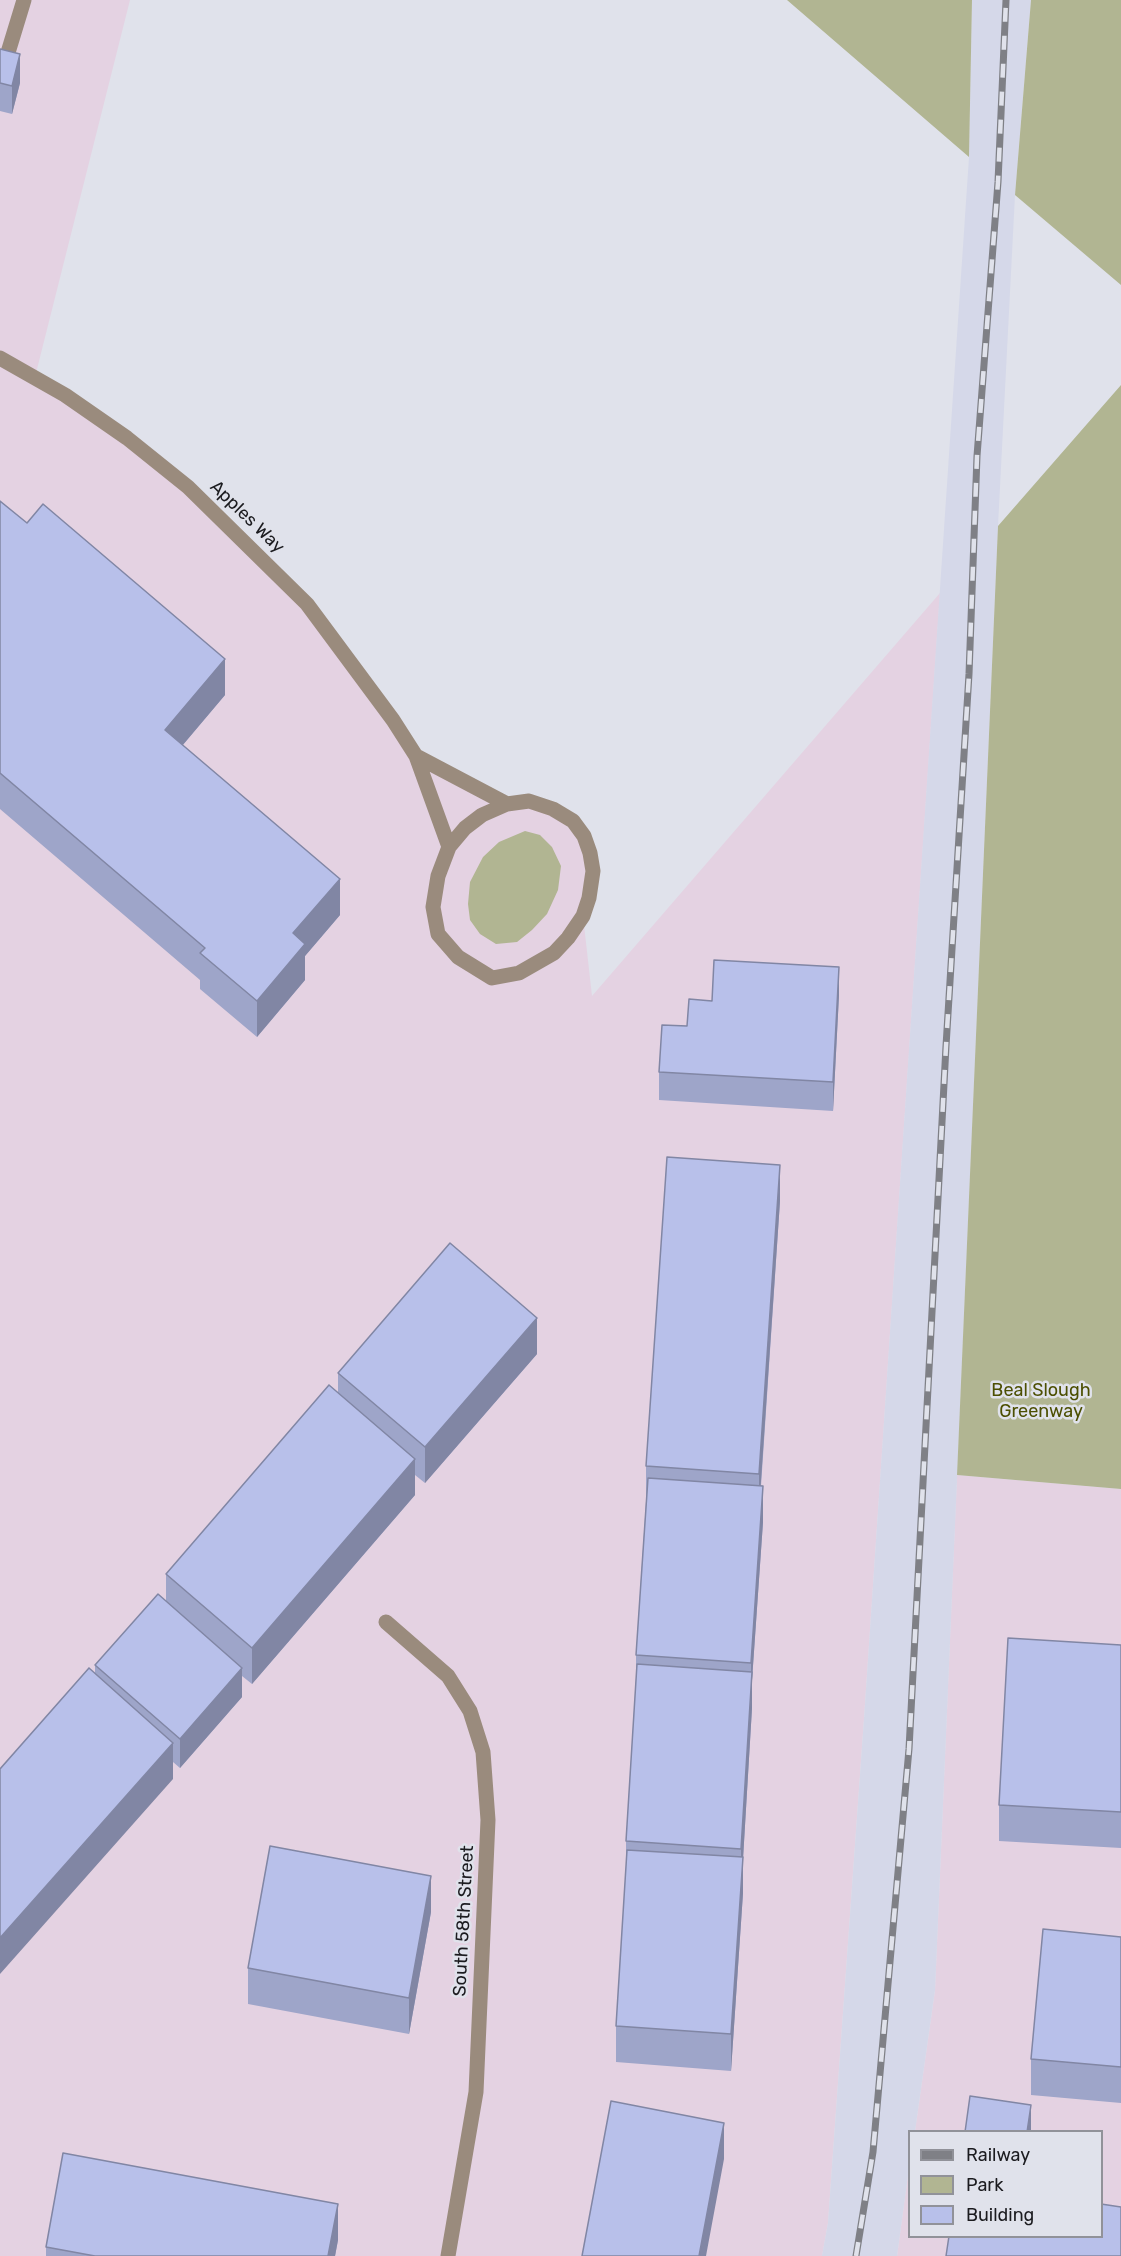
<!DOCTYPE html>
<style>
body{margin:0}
#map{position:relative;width:1121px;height:2256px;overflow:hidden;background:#e0e2eb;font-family:Rubik,sans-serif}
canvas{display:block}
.legend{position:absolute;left:908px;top:2130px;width:195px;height:108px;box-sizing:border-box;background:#e0e2eb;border:2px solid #919299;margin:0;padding:8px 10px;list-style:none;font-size:18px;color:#1b1b1f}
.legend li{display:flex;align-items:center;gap:12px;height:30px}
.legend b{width:30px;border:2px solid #919299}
</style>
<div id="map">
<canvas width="1121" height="2256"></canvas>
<ul class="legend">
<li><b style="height:8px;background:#7f8086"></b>Railway</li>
<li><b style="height:16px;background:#b1b592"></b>Park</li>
<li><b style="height:16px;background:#b8c0ea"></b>Building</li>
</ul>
</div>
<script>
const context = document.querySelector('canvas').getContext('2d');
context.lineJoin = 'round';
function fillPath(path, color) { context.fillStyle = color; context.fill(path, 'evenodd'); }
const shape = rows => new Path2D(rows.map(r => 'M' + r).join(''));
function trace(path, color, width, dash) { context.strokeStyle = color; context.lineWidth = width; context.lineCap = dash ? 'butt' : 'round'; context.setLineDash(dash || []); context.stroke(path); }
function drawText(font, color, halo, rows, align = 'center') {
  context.font = font + ' Rubik,sans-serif'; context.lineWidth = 5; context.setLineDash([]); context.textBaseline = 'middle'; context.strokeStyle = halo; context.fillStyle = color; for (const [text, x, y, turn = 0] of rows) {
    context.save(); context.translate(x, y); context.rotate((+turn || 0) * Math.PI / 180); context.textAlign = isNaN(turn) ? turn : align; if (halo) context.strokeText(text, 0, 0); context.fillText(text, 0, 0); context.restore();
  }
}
fillPath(shape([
 [0,0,130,0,35,377,127,438,307,604,416,756,507,804,553,809,590,853,583,916,592,996,940,593,864,1719,828,2223,822,2256,0,2256],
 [957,1475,1121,1489,1121,2256,897,2256,909,2167,910,2236,1102,2236,1102,2132,915,2131,935,1990]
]), '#e4d2e2');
fillPath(shape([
 [972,0,1031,0,1015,195,998,526,935,1990,915,2131,910,2132,909,2168,897,2256,822,2256,828,2223,864,1719,969,157]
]), '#d5d8e9');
fillPath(shape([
 [787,0,972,0,969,157],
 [1031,0,1121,0,1121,285,1015,195],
 [1121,385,1121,1489,957,1475,998,526],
 [525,831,540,835,552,847,561,866,558,890,547,914,532,930,517,942,496,944,480,934,470,920,468,904,470,882,483,857,499,842]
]), '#b1b592');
trace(shape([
 [3,69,24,0],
 [0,358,65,395,127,438,188,487,307,604,393,720,416,756,449,847],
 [416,756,507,804],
 [529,801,553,809,573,821,584,836,590,853,593,871,589,898,583,916,568,938,554,953,519,973,492,978,458,957,438,934,433,907,438,876,449,847,465,828,482,815,507,804,529,801],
 [386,1622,448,1676,470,1711,483,1752,488,1820,476,2092,448,2256]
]), '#9a8b7d', 15);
const rail = shape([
 [856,2256,873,2152,909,1749,946,1046,969,674,977,456,998,182,1006,0]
]);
trace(rail, '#7f8086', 7);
trace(rail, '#e0e2eb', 4.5, [14]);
fillPath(shape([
 [0,49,20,83,12,114,0,111],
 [0,501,225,695,182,746,340,915,305,956,305,980,257,1037,200,989,200,980,0,809],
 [839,995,833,1111,659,1100,659,1072,687,1026,712,1001],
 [780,1201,761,1486,763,1522,752,1680,752,1708,743,1859,743,1893,731,2071,616,2062,616,2026,626,1876,626,1841,636,1678,636,1655,646,1502,646,1466],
 [537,1354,425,1483,415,1475,415,1495,252,1684,242,1676,242,1697,180,1768,173,1762,173,1779,95,1674,95,1665,166,1600,166,1574,338,1392,338,1373],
 [1121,1645,1121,1848,999,1841,999,1805],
 [431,1912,409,2034,248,2004,248,1968],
 [1121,1937,1121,2103,1031,2095,1031,2059],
 [338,2240,335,2256,46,2256,46,2247]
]), '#9ea5c9');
fillPath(shape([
 [20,54,20,83,12,114,12,86],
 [225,659,225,695,165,766,165,730],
 [340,879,340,915,305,956,305,980,257,1037,257,1001,293,933],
 [839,967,839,995,833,1111,833,1082],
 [780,1165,780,1201,759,1510,759,1474],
 [537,1318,537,1354,425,1483,425,1447],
 [415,1459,415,1495,252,1684,252,1648],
 [763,1486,763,1522,752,1680,752,1708,743,1859,743,1893,731,2071,731,2034,741,1883,741,1849,751,1691,751,1663],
 [242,1668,242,1697,180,1768,180,1739],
 [173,1743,173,1779,0,1974,0,1938],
 [431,1876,431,1912,409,2034,409,1998],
 [1031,2105,1031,2132,1027,2132],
 [724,2123,724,2159,706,2256,699,2256],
 [338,2204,338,2240,335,2256,328,2256]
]), '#8186a4');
const building = shape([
 [0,49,20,54,12,86,0,83,0,49],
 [0,501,27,523,43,504,225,659,165,730,340,879,293,933,305,944,257,1001,200,953,205,948,0,773,0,501],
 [714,960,839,967,833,1082,659,1072,662,1025,687,1026,689,999,712,1001,714,960],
 [667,1157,780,1165,759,1474,646,1466,667,1157],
 [450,1243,537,1318,425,1447,338,1373,450,1243],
 [329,1385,415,1459,252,1648,166,1574,329,1385],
 [648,1478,763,1486,751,1663,636,1655,648,1478],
 [158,1594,242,1668,180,1739,95,1665,158,1594],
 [1008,1638,1121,1645,1121,1812,999,1805,1008,1638],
 [637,1664,752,1672,741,1849,626,1841,637,1664],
 [89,1668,173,1743,0,1938,0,1769,89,1668],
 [270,1846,431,1876,409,1998,248,1968,270,1846],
 [627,1850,743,1857,731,2034,616,2026,627,1850],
 [1043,1929,1121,1937,1121,2067,1031,2059,1043,1929],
 [970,2096,1031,2105,1027,2132,965,2132,970,2096],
 [611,2101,724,2123,699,2256,582,2256,611,2101],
 [63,2153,338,2204,328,2256,95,2256,46,2247,63,2153],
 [1101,2204,1121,2207,1121,2256,946,2256,949,2236,1101,2236,1101,2204]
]);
fillPath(building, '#b8c0ea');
trace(building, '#8186a4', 1.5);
drawText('18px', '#1b1b1f', '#e0e2eb', [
 ["Apples Way",247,517,44],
 ["South 58th Street",464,1921,-87]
]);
drawText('18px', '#4c4f02', '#e0e2eb', [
 ["Beal Slough",1041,1391],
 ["Greenway",1041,1412]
]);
</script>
